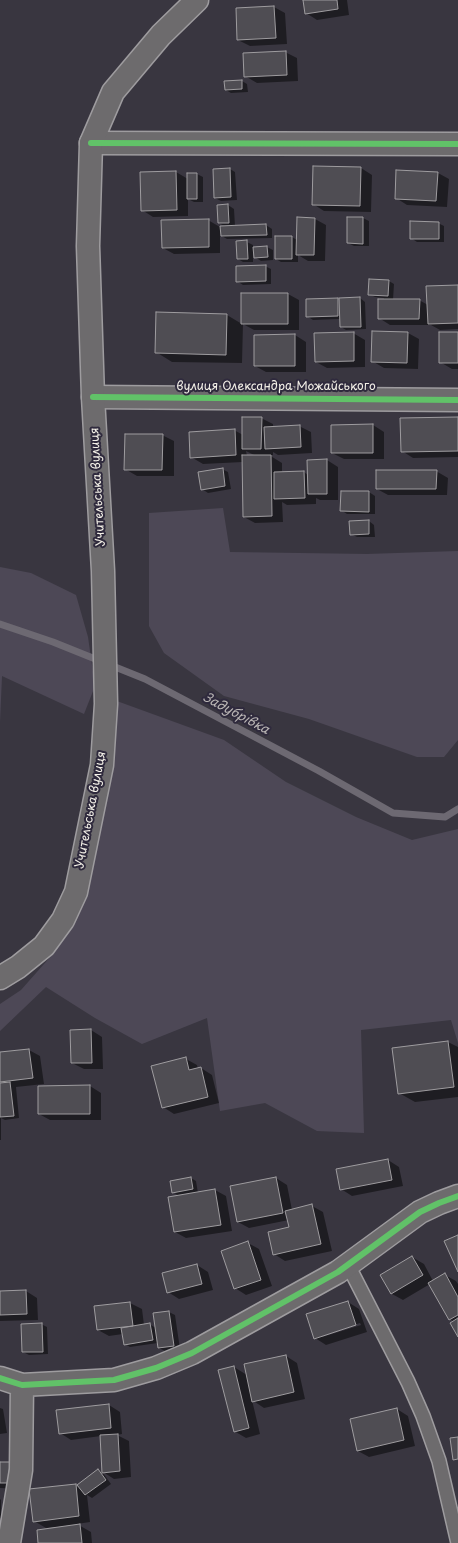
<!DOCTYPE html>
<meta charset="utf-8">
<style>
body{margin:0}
canvas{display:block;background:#393640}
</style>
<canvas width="458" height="1543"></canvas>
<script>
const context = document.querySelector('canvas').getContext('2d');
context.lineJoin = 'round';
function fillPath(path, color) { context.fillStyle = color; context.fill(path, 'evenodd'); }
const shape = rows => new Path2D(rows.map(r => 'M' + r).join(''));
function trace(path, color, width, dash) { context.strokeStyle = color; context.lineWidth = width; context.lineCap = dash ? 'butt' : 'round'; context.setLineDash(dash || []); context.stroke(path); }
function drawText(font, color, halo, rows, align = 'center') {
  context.font = font + ' "Playpen Sans",sans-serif'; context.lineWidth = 4; context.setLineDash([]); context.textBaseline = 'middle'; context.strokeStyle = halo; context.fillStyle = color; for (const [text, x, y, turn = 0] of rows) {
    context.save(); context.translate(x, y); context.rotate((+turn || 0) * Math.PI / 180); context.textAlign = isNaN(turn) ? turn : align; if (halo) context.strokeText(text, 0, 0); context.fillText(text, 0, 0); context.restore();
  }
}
fillPath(shape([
 [223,508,230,552,367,554,458,551,458,740,444,757,417,757,309,719,224,696,164,653,149,626,149,513],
 [0,567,31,573,76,595,88,637,95,686,84,714,2,676,0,722],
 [114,700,224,740,286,782,356,817,412,840,458,829,458,1043,451,1020,361,1030,364,1133,317,1131,265,1103,220,1111,207,1018,142,1044,95,1018,46,987,0,1031,0,1004,21,990,52,955,73,922]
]), '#4d4856');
fillPath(shape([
 [304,0,347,0,349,15,317,20,306,13],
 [274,7,285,13,287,44,250,46,238,40],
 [285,52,297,58,298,81,257,83,245,76],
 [242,81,247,84,248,92,231,93,226,90],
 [361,168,372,175,371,212,324,211,313,204],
 [230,169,235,172,237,200,221,201,215,198],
 [176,172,188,179,197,174,203,177,203,202,194,202,188,199,188,216,153,217,142,210,141,173],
 [438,173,449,179,447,207,407,205,396,198],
 [228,205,234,209,235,226,266,225,272,229,272,238,227,239,220,235,220,253,174,254,163,248,208,220,220,227,226,227,219,223],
 [298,218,315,219,326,225,325,261,308,261,298,255,298,262,281,262,276,259,292,237,297,240],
 [363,218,369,221,369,246,354,246,348,243],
 [438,223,444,226,444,242,417,242,411,238],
 [247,242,253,245,253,248,267,247,273,250,273,260,261,261,255,257,255,253,253,253,253,262,243,262,238,259],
 [265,266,271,269,271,284,243,285,237,281],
 [389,281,394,284,393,300,419,300,428,305,458,286,458,329,440,330,431,325,390,325,379,318,384,298,375,297,369,294],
 [242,294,288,294,299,300,299,330,254,330,243,324,242,363,172,362,156,352,227,315,242,324],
 [360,298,365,302,366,329,346,330,341,327,340,319,313,320,307,316,337,299,340,301],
 [353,333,365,340,365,367,327,368,316,362],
 [408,333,419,339,418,369,384,368,372,361],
 [458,333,458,369,452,369,440,362],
 [295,335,306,342,306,372,266,372,255,366],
 [261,418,273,424,273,427,299,426,311,432,312,453,278,455,273,452,273,455,269,455,282,463,282,473,304,472,308,475,327,460,338,467,338,500,320,500,316,498,316,504,287,505,282,502,283,522,255,523,244,517,243,462,203,464,191,457,234,430,243,435],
 [246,451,256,456,247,456],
 [458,418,458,457,413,458,402,451],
 [373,425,384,432,384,459,344,459,332,453],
 [162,435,174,441,174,476,137,476,125,469],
 [222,469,228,472,231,489,208,493,202,489],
 [436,471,448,478,447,495,388,495,377,489],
 [342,492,369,492,375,496,375,514,347,514,341,510],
 [369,521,374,525,375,537,357,537,351,534],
 [91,1030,102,1037,103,1069,84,1069,72,1063],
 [448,1042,458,1047,458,1097,415,1102,399,1093,393,1049],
 [29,1050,40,1056,44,1084,16,1087,19,1118,5,1120,1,1118,1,1140,0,1140,0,1084,4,1084,0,1082,0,1053],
 [186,1059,197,1065,198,1069,201,1068,212,1075,219,1103,174,1114,163,1107],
 [90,1086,101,1093,101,1120,50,1120,39,1114,39,1087],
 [388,1160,399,1167,403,1186,352,1196,341,1189],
 [191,1178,196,1181,198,1193,215,1190,226,1196,232,1231,186,1238,175,1232,179,1196,173,1192],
 [276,1178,287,1185,292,1210,312,1206,323,1212,332,1251,285,1261,274,1254,291,1228,289,1220,249,1228,238,1222],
 [248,1243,259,1249,272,1286,246,1295,235,1288],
 [412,1257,424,1264,433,1281,445,1275,456,1281,458,1284,458,1335,454,1322,450,1319,430,1284,403,1300,392,1294],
 [197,1265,208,1272,213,1290,179,1299,168,1292],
 [26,1291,37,1298,38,1320,0,1321,0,1292],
 [348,1302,359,1309,367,1332,326,1345,315,1338],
 [360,1323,361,1325,322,1337,322,1335],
 [130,1303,142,1309,144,1325,149,1324,156,1328,169,1312,175,1315,180,1349,165,1351,159,1348,158,1343,130,1347,125,1344,123,1334,109,1336,98,1330,95,1307],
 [41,1324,47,1327,48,1354,29,1355,23,1352],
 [286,1356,297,1363,305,1399,264,1408,252,1400,260,1434,246,1438,234,1431,234,1367,247,1375],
 [109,1405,120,1412,122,1434,117,1435,129,1441,131,1477,114,1479,103,1472,101,1436,71,1440,60,1433],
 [0,1408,3,1409,7,1433,0,1434],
 [397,1409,408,1416,415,1446,369,1457,358,1451],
 [0,1463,9,1463,21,1470,19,1489,0,1488],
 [98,1470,103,1473,111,1484,92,1498,87,1495,90,1522,77,1524,91,1532,92,1543,39,1543,55,1528,55,1527,46,1528,34,1521,75,1485,80,1488],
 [0,1499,1,1500,1,1518,0,1518]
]), '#0007');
trace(shape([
 [0,624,53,642,145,679,319,771,393,813,445,817,458,809]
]), '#6d6972', 7);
const building = shape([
 [303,0,337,0,338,9,305,14,303,0],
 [274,6,276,38,237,40,236,8,274,6],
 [286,51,287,75,244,77,243,53,286,51],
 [242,80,242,89,225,90,224,81,242,80],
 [313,166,361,167,360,206,312,205,313,166],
 [230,168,231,197,214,198,213,169,230,168],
 [396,170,438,172,436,201,395,199,396,170],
 [176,171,177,210,141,211,140,172,176,171],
 [187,173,197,173,197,199,187,199,187,173],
 [228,204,229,223,218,223,217,205,228,204],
 [297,217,315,218,314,255,296,255,297,217],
 [347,217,363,217,363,244,347,243,347,217],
 [209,219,209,247,162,248,161,220,209,219],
 [410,221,439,222,439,239,410,239,410,221],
 [266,224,267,235,221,236,220,226,266,224],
 [275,236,292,236,292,259,275,259,275,236],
 [247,240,248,259,237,259,236,241,247,240],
 [267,246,268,257,254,258,253,247,267,246],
 [266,265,266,281,236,282,236,266,266,265],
 [369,279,389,280,388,296,368,295,369,279],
 [458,285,458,323,428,324,426,286,458,285],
 [241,293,288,293,288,324,241,324,241,293],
 [360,297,361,327,340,327,339,298,360,297],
 [338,298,338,316,306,317,306,299,338,298],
 [378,299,420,299,419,319,378,319,378,299],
 [156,312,227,314,226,355,155,353,156,312],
 [372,331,408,332,407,363,371,362,372,331],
 [354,332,354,361,315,362,314,333,354,332],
 [439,332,458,332,458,363,439,363,439,332],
 [295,334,295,366,254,366,254,335,295,334],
 [242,417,262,417,261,449,242,449,242,417],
 [458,417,458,451,401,452,400,418,458,417],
 [373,424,373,453,331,453,331,425,373,424],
 [300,425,301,447,265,449,264,427,300,425],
 [235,429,236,455,190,458,189,432,235,429],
 [125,434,163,434,162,470,124,470,125,434],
 [242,455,271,455,272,516,243,517,242,455],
 [327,459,327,494,308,494,307,460,327,459],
 [223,468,225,486,201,490,198,472,223,468],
 [376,470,437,470,436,489,376,489,376,470],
 [304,471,305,498,274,499,274,472,304,471],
 [341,491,369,491,369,512,340,511,341,491],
 [369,520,369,534,350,535,349,521,369,520],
 [91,1029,92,1063,71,1063,70,1030,91,1029],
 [448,1041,454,1087,398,1094,392,1048,448,1041],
 [29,1049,33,1078,0,1082,0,1052,29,1049],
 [186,1057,189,1070,201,1067,208,1097,162,1108,151,1066,186,1057],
 [10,1082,14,1116,0,1117,0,1083,10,1082],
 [90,1085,90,1114,38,1114,38,1086,90,1085],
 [388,1159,392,1180,340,1190,336,1169,388,1159],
 [191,1177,193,1189,172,1193,170,1181,191,1177],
 [276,1177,283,1213,237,1222,230,1186,276,1177],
 [215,1189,221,1225,174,1232,168,1197,215,1189],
 [312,1204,321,1244,273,1255,268,1232,289,1227,285,1211,312,1204],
 [458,1235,458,1272,444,1241,458,1235],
 [248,1241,261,1280,234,1289,221,1251,248,1241],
 [412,1256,423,1275,391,1294,380,1275,412,1256],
 [197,1264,202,1284,167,1293,162,1273,197,1264],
 [445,1273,458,1297,458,1315,449,1320,428,1283,445,1273],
 [26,1290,27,1314,0,1315,0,1291,26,1290],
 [348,1301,356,1325,314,1339,306,1314,348,1301],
 [130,1302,133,1326,97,1330,94,1306,130,1302],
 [169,1311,174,1346,158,1348,153,1313,169,1311],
 [458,1318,458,1337,450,1323,458,1318],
 [42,1323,43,1352,22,1352,21,1324,42,1323],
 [150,1323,153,1340,124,1345,121,1328,150,1323],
 [286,1355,294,1392,252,1402,244,1364,286,1355],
 [234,1366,249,1428,234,1432,218,1370,234,1366],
 [109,1404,111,1428,59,1434,56,1410,109,1404],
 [397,1408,404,1440,357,1451,350,1419,397,1408],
 [118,1434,120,1471,102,1473,100,1435,118,1434],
 [458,1437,458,1459,453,1460,450,1438,458,1437],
 [0,1462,10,1462,8,1483,0,1483,0,1462],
 [98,1469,106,1480,85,1495,77,1485,98,1469],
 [76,1484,79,1516,33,1522,29,1489,76,1484],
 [80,1524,82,1543,38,1543,37,1530,80,1524]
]);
fillPath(building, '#4f4d53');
trace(building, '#9e9c9f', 1);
const lane = shape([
 [348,1265,408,1382,423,1416,439,1461,458,1543]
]);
const street = shape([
 [91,143,458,144],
 [93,397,458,400],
 [0,1378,22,1385,114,1380,156,1368,192,1353,338,1272,420,1212,439,1203,458,1196],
 [9,1543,21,1470,22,1385]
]);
const secondary = shape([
 [0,978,18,967,44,946,63,920,76,892,102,765,106,704,103,571,93,397,88,246,91,143,113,92,161,35,197,0]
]);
trace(lane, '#9e9c9f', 16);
trace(street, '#9e9c9f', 25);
trace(secondary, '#9e9c9f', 25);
trace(lane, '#6d6b6d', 13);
trace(street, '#6d6b6d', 22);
trace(secondary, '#6d6b6d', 22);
trace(shape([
 [91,143,458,144],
 [93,397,458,400],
 [0,1378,22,1385,114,1380,156,1368,192,1353,338,1272,420,1212,439,1203,458,1196]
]), '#61c268', 6);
drawText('12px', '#f4f1e8', '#2f2a3d', [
 ["вулиця Олександра Можайського",276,387],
 ["Учительська вулиця",98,487,-93],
 ["Учительська вулиця",91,810,-79]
]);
drawText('italic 13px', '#bab6b5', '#2f2a3d', [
 ["Задубрівка",236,714,28]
]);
</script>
